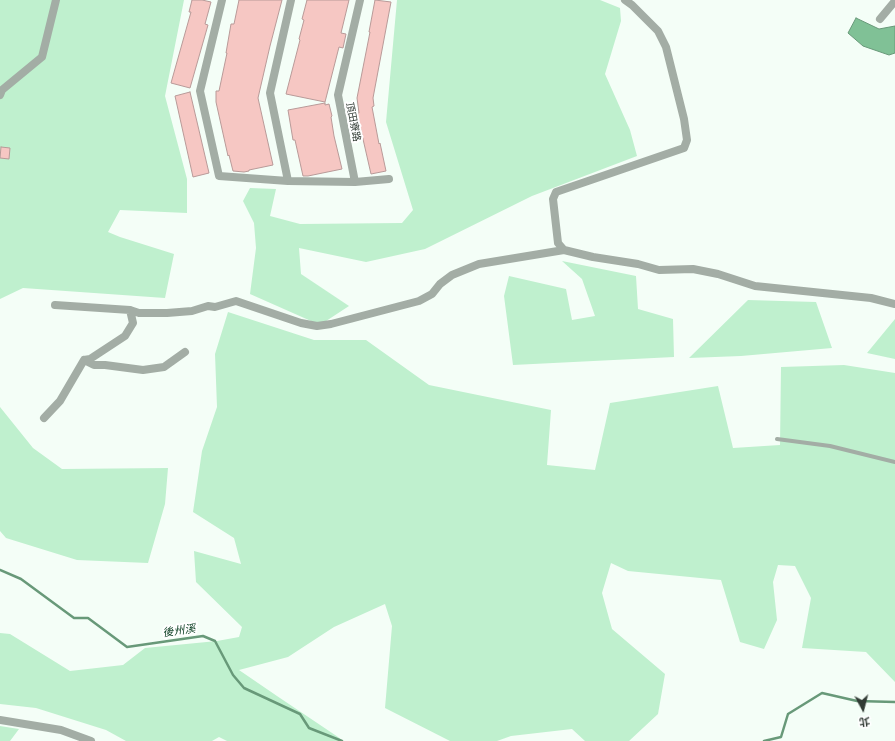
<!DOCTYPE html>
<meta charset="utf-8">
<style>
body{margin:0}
#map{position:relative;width:895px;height:741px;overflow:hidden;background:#f4fef7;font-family:Rubik,"Noto Sans TC",sans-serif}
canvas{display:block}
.north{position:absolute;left:843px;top:689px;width:40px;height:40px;-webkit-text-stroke:3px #fff;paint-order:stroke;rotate:173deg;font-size:11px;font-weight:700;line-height:16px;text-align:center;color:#313b34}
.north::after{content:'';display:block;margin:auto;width:14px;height:18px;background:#313b34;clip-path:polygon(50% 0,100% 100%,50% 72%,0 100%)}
</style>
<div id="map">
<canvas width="895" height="741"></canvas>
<div class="north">北</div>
</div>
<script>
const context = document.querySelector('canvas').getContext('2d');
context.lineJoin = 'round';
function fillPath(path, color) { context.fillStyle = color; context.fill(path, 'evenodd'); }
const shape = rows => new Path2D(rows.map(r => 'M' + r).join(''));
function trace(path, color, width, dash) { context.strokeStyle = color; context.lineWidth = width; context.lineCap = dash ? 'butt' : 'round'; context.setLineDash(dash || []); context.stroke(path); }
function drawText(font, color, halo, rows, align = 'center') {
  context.font = font + ' Rubik,"Noto Sans TC",sans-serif'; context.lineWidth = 4; context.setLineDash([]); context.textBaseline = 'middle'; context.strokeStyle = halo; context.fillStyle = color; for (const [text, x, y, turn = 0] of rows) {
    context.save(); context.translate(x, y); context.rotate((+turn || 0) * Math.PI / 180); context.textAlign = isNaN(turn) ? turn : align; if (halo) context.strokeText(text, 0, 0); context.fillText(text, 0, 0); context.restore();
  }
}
fillPath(shape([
 [0,0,184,0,165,96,187,179,187,213,120,210,108,232,120,237,174,254,165,298,23,288,0,299],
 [397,0,600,0,620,8,621,21,605,74,630,130,637,156,532,196,425,249,366,262,299,248,301,274,349,306,320,325,250,294,256,248,254,223,243,201,250,188,276,189,270,216,300,224,402,223,413,210,386,122],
 [562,261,636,276,638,309,673,319,674,357,513,365,504,296,509,276,566,289,572,320,595,316,582,279],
 [748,300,816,302,832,348,741,356,689,358],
 [228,312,314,340,366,340,429,385,551,410,547,465,595,470,610,403,718,386,733,448,780,445,781,367,844,365,895,373,895,682,866,652,802,648,811,598,795,566,778,565,773,582,777,620,764,649,740,642,721,580,628,571,611,563,602,593,612,629,665,674,658,714,629,741,585,741,572,729,511,736,497,741,450,741,385,708,392,626,385,604,334,627,288,657,239,670,277,696,338,737,343,741,227,741,219,737,212,741,126,741,106,730,36,708,0,704,0,633,10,634,70,671,123,665,145,648,217,641,239,637,242,627,196,582,194,551,241,564,234,538,193,512,202,451,217,407,215,354],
 [895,319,895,359,867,353],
 [0,407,33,448,62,469,168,468,165,504,148,563,77,560,6,538,0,531],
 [0,726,19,729,10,741,0,741]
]), '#bff0ce');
const water = shape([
 [856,18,879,29,895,26,895,53,889,55,863,46,848,33,856,18]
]);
fillPath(water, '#80c196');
trace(water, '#689979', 1);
trace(shape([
 [0,570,21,579,74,618,88,618,127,647,203,636,215,641,233,675,244,688,300,714,309,728,342,741],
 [764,741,781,737,788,714,822,693,857,701,895,702]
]), '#689979', 2.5);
const building = shape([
 [192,0,202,0,211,2,205,24,208,25,190,88,171,83,191,12,189,12,192,0],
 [239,0,282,0,270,46,258,98,273,165,249,170,249,171,244,172,233,171,229,155,228,156,216,102,216,91,219,91,227,53,226,53,231,24,234,24,239,0],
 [307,0,349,0,341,33,346,34,343,48,339,47,325,102,286,94,300,40,299,39,304,20,302,19,307,0],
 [375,0,391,2,373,98,374,106,372,107,379,144,380,143,386,171,371,174,360,126,357,113,359,113,357,98,370,32,369,32,375,0],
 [190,92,209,173,193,177,175,96,190,92],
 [325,103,325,105,329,104,332,116,331,117,334,136,342,169,308,176,303,176,295,140,293,140,288,110,325,103],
 [1,147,10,148,9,159,0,158,1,147]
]);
fillPath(building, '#f6c7c3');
trace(building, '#b89a98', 1);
trace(shape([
 [777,439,830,446,895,462]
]), '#a3ada5', 4);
trace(shape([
 [222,0,200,91,219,176,288,181,355,182,338,95,360,0],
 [625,0,632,5,658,31,666,47,684,119,687,140,684,148,556,192,553,199,558,243,564,250,593,257,638,264,659,270,693,269,718,274,755,286,871,298,895,304],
 [880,19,895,1],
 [0,95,2,90,42,57,56,0],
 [288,181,270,93,291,0],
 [355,182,389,179],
 [55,305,130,310],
 [84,360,94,365,105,365,143,370,164,367,185,352],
 [44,418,60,401,84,360,90,359,125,336,133,323,130,310,139,313,167,313,192,311,208,306,215,307,236,301,301,323,317,326,331,324,419,301,432,294,440,284,452,275,479,264,564,250],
 [0,720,61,730,91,741]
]), '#a3ada5', 8);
drawText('10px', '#313b34', '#fff', [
 ["頂田寮路",353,122,79]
]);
drawText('italic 11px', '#0f4226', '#fff', [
 ["後州溪",179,631,-8]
]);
</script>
